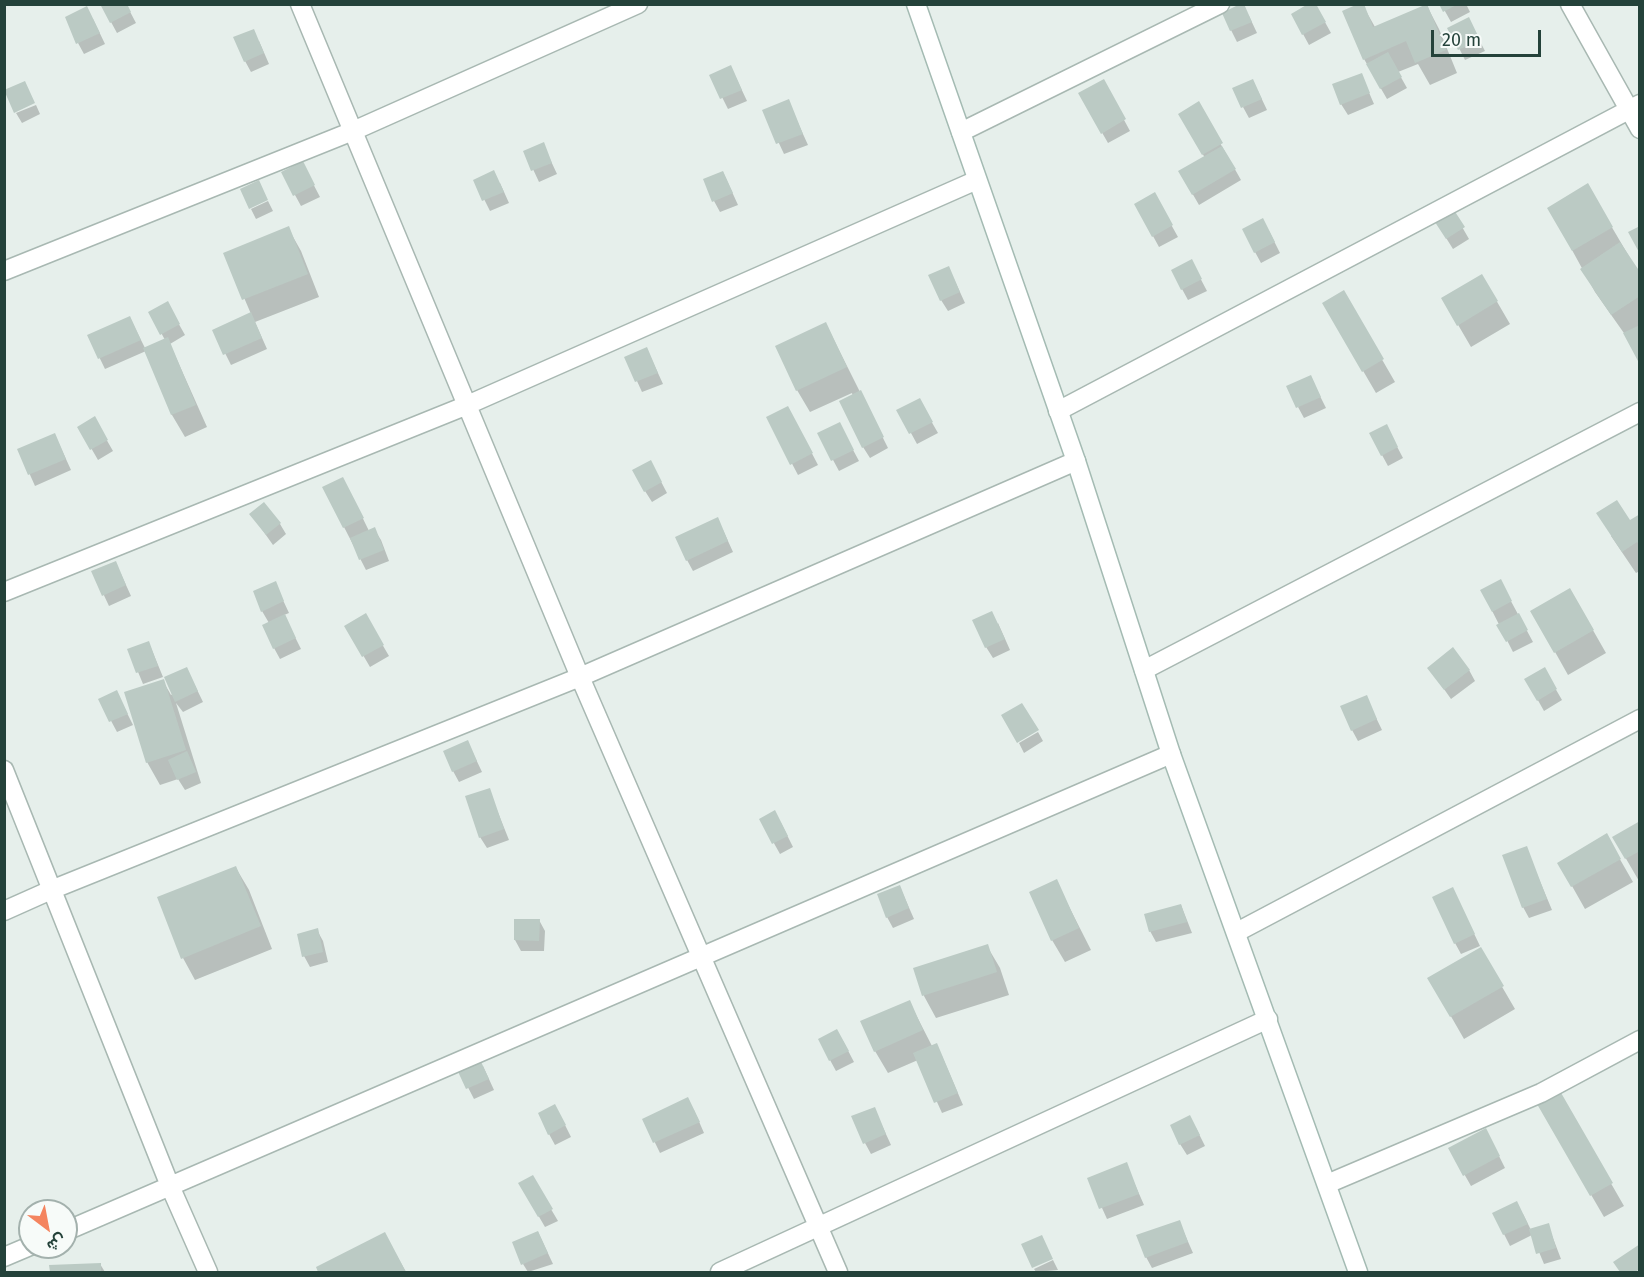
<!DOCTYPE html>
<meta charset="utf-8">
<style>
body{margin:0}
#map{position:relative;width:1644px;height:1277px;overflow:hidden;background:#e6efeb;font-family:"Fira Sans",Vazirmatn,sans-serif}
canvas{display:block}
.frame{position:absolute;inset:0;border:6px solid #24423a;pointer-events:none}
.north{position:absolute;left:18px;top:1199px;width:60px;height:60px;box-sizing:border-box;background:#f7fbf9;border:2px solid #a3b1ad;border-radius:50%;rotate:148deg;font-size:16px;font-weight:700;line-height:24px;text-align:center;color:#24423a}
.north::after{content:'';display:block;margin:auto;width:21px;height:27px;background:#f4845f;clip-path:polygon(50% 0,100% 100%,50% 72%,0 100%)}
.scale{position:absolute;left:1431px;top:30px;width:110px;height:27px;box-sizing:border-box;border:3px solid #24423a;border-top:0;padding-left:8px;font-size:18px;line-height:21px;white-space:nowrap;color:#24423a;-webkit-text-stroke:4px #f7fbf9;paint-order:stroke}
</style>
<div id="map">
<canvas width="1644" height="1277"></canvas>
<div class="frame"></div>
<div class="north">ش</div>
<div class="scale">20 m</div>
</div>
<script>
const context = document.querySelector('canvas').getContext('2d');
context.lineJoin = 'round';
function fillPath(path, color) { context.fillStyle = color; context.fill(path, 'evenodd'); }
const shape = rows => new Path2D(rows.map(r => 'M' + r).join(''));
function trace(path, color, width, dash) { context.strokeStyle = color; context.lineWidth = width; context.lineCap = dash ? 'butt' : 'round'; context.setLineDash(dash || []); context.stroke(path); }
fillPath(shape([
 [126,4,136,23,117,33,111,22],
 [1315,4,1331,33,1309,45,1303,34],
 [1362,4,1375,27,1427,6,1439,29,1457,73,1430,85,1418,64,1398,72,1407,88,1387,99,1364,59],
 [1441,4,1466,4,1470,12,1451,22],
 [1223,14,1249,16,1257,33,1237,42],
 [93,19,105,44,84,54,78,43],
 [1449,28,1474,30,1485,51,1465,60],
 [259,41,269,64,251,72,245,61],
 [731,67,747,101,728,109,711,75],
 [1361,74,1374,104,1348,115,1341,104],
 [1103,81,1130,131,1108,143,1080,94],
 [1258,91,1267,110,1249,118,1243,107],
 [788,101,808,145,784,154,764,111],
 [1198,104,1241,180,1199,205,1180,172,1205,158,1180,114],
 [36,105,40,114,22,123,16,113],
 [543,144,557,174,539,182,525,152],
 [723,172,738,205,720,212,714,201],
 [283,173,308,174,320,197,301,206],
 [475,181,500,183,509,203,490,211],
 [1587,185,1640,275,1640,360,1626,336,1595,292,1549,208],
 [1154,194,1178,237,1159,247,1136,205],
 [268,201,273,211,256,219,251,209],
 [1450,206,1469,239,1453,249,1433,217],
 [288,228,301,251,319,297,255,322,267,349,231,365,214,331,251,314,225,253],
 [1269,231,1280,253,1261,263,1255,252],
 [1197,272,1207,291,1188,300,1182,289],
 [1482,276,1510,324,1471,347,1443,299],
 [954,279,965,303,948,311,941,300],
 [1343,292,1395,382,1376,393,1324,304],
 [167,303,185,335,170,344,207,427,185,437,172,415,146,351,105,369,89,336,130,318,145,348,165,340,150,312],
 [826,324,888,448,870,458,863,447,852,393,810,412,797,390],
 [647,349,663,384,642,392,626,357],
 [1316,388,1326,408,1304,418,1298,407],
 [919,400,938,433,917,444,899,411],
 [94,418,113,451,98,460,79,427],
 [768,418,794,419,818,465,798,475],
 [819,434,845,435,859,461,839,471],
 [55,435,71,470,35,486,19,450],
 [1392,437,1403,458,1388,466,1382,455],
 [656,472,667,493,652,502,645,491],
 [324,488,349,490,369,531,374,529,381,540,389,561,366,570],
 [251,514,280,524,286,534,273,545],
 [1640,515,1640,571,1636,573,1611,536],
 [723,530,733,552,693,571,687,560],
 [93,572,121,574,131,596,109,606],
 [275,583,289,613,284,615,301,649,280,659,274,648,269,623,262,611],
 [1570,590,1606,653,1568,675,1532,611],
 [1482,591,1506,592,1533,642,1513,652],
 [365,615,389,656,370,667,346,626],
 [998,623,1010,650,993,658,986,647],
 [149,643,163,677,143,684,129,650],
 [1429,668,1469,670,1475,681,1451,699],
 [187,669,203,702,183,712,176,703,201,783,185,790,178,779,160,785,147,762,163,681,171,695,173,694],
 [1544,669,1562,700,1544,711,1526,679],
 [1366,697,1382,730,1358,741,1352,730],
 [100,700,122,703,133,725,117,732],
 [1038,732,1043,741,1024,753,1019,743],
 [473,753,482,772,459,782,453,771],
 [489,790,509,840,487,848,480,837],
 [761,820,781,823,793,847,780,854],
 [1640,823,1640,880,1639,881,1614,838],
 [1606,835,1633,882,1585,909,1559,863],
 [1526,848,1552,910,1529,918,1523,907],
 [236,868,249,890,272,949,195,980,183,958],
 [1056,881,1091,950,1065,962,1052,940],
 [900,887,914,919,893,928,887,917],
 [1458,900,1480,946,1461,954,1455,943],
 [1181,905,1192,933,1156,942,1150,931],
 [539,920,545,931,544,951,521,951,515,940],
 [317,930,323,941,328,962,310,967,304,956],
 [987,946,1000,968,1009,995,936,1018,924,996,915,969],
 [1480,949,1515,1009,1464,1039,1429,978],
 [909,1001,932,1046,942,1056,963,1105,942,1113,918,1060,888,1073,875,1051],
 [843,1041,854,1062,836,1071,830,1060],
 [456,1064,483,1066,494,1090,474,1099],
 [1559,1093,1624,1206,1604,1217,1539,1105],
 [874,1108,891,1145,871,1154,865,1143],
 [694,1110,704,1133,660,1153,644,1120],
 [561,1117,571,1137,555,1145,549,1134],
 [1196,1128,1205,1146,1187,1155,1180,1144],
 [1491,1140,1505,1168,1471,1186,1450,1149],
 [1126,1164,1144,1205,1107,1219,1089,1179],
 [532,1177,558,1221,545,1227,520,1184],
 [1494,1214,1523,1214,1531,1230,1548,1225,1561,1259,1544,1264,1532,1235,1510,1246],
 [1179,1221,1193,1253,1152,1268,1146,1257],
 [538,1232,553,1264,528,1272,523,1264],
 [397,1256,406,1272,320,1272,318,1268],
 [1053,1260,1058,1270,1036,1272,1034,1269],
 [100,1264,105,1272,51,1272,51,1266]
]), '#0003');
fillPath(shape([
 [100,4,127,4,131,12,110,23],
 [1240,4,1244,4,1252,22,1230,31,1222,13],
 [1308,4,1316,4,1326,22,1302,35,1291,14],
 [1358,4,1364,4,1373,27,1427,4,1446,50,1415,63,1406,41,1363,60,1342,11],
 [1439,4,1458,4,1443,12],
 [87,6,100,33,76,44,65,17],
 [1469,17,1480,40,1458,50,1447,28],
 [254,29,264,53,244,62,233,37],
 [1388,52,1402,77,1380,89,1366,64],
 [731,65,742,90,720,99,709,75],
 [1362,73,1370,93,1340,105,1332,84],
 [1104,79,1126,119,1101,134,1078,93],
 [1253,79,1262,99,1241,108,1232,88],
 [25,81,35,103,14,113,4,90],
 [789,99,803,134,776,144,762,110],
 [1199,101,1223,143,1202,155,1178,114],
 [544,142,552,163,531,171,523,151],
 [1222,146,1236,169,1192,195,1178,171],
 [303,161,315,185,293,196,281,172],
 [494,170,504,192,482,201,473,180],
 [723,171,733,193,712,202,703,179],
 [259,180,268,200,249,209,240,189],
 [1588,183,1613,227,1572,251,1547,208],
 [1155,192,1173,225,1152,237,1134,204],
 [1450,204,1465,227,1446,239,1431,216],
 [1263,218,1275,242,1254,253,1242,229],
 [289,226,308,274,242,300,223,253],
 [1640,226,1640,254,1628,232],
 [1620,242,1640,272,1640,296,1611,315,1580,269],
 [1192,259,1202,279,1181,290,1171,270],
 [949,266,960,292,940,301,928,275],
 [1482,274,1498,301,1457,326,1441,298],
 [1344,290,1384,359,1362,372,1322,303],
 [168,301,180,324,160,335,148,312],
 [251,312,262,338,223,355,212,330],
 [130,316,141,340,98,359,87,335],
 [826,322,847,367,796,391,775,346],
 [1640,325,1640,360,1638,361,1623,333],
 [168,337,196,405,171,415,143,348],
 [647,347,658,373,635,382,624,357],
 [1311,375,1321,397,1296,408,1286,386],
 [861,390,884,437,862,448,839,401],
 [920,398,933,422,909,434,896,410],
 [788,406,813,453,790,465,766,417],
 [95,416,108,440,90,450,77,427],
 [840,422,854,450,831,461,817,433],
 [1387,424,1398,447,1381,456,1369,433],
 [55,433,66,459,28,475,17,449],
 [651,460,662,482,644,492,632,470],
 [343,477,364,518,343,528,322,487],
 [1617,500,1630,520,1640,514,1640,545,1637,542,1622,552,1596,513],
 [264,502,281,523,266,535,249,514],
 [718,517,728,541,686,561,675,537],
 [375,527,384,550,359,560,350,538],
 [116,561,126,585,102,596,91,571],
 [1501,579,1512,601,1492,612,1480,590],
 [276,581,284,601,261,612,253,591],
 [1570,588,1594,630,1554,653,1530,611],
 [992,611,1005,639,985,648,972,620],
 [366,613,384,645,362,657,344,626],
 [1519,613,1528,630,1506,642,1496,625],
 [285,614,296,638,273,649,262,625],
 [149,641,158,666,136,673,127,649],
 [1453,647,1470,670,1444,690,1427,668],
 [187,667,198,691,175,702,164,677],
 [1545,667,1557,689,1537,701,1524,679],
 [164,679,186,750,146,763,124,692],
 [117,690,128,714,109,722,98,699],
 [1367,695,1377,719,1351,731,1340,706],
 [1022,703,1039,730,1017,743,1001,715],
 [468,740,477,761,452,772,443,751],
 [187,751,196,772,177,780,168,760],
 [490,788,504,829,479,838,465,796],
 [775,810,788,836,772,844,759,819],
 [1640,821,1640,851,1625,859,1612,837],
 [1607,833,1621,859,1571,887,1557,863],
 [1527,846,1547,899,1522,908,1502,855],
 [236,866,261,926,181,959,157,897],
 [1057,879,1079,928,1051,941,1029,892],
 [900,885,909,908,886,918,877,894],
 [1453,887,1475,934,1454,944,1432,897],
 [1181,904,1187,922,1149,932,1144,914],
 [514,919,540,919,539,941,514,940],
 [318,928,323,952,302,957,297,934],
 [988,944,997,972,922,996,913,968],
 [1481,947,1504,986,1450,1017,1427,978],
 [910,1000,923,1030,874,1052,860,1021],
 [837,1029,849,1051,829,1061,818,1039],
 [937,1043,958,1093,934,1103,913,1053],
 [477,1053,489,1079,466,1089,454,1063],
 [1560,1091,1613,1183,1590,1196,1537,1104],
 [688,1097,700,1122,653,1143,642,1119],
 [555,1104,566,1125,548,1135,538,1113],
 [875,1107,886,1134,863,1144,851,1116],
 [1190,1115,1200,1135,1179,1145,1170,1125],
 [1486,1128,1500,1156,1463,1176,1448,1148],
 [1127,1162,1139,1194,1099,1209,1087,1178],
 [533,1175,553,1209,538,1217,518,1183],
 [1517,1201,1528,1224,1503,1235,1492,1213],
 [1180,1220,1188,1242,1145,1258,1136,1235],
 [1549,1223,1556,1248,1536,1254,1529,1229],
 [538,1231,548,1253,521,1265,512,1242],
 [385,1232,406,1272,318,1272,316,1267],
 [1042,1235,1053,1259,1032,1268,1021,1244],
 [1640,1244,1640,1269,1635,1272,1620,1272,1613,1262],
 [101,1263,101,1272,50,1272,49,1265]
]), '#bbcac4');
const street = shape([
 [300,4,580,677,838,1272],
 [1570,4,1640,129],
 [961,132,1220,4],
 [4,271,353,131,638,4],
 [1058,411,1640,104],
 [4,592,465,406,977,180],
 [1144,670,1640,412],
 [4,770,170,1186,208,1272],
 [4,911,51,890,580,677,1076,461],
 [1237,932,1640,719],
 [1327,1184,1541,1093,1640,1040],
 [66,1231,1171,754],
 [4,1257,30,1246],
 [720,1272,1268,1019]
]);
const secondary = shape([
 [916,4,1076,461,1171,754,1358,1272]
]);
trace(street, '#a8b8b2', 21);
trace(secondary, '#a4bbb3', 21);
trace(street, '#fff', 18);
trace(secondary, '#fff', 18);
</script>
